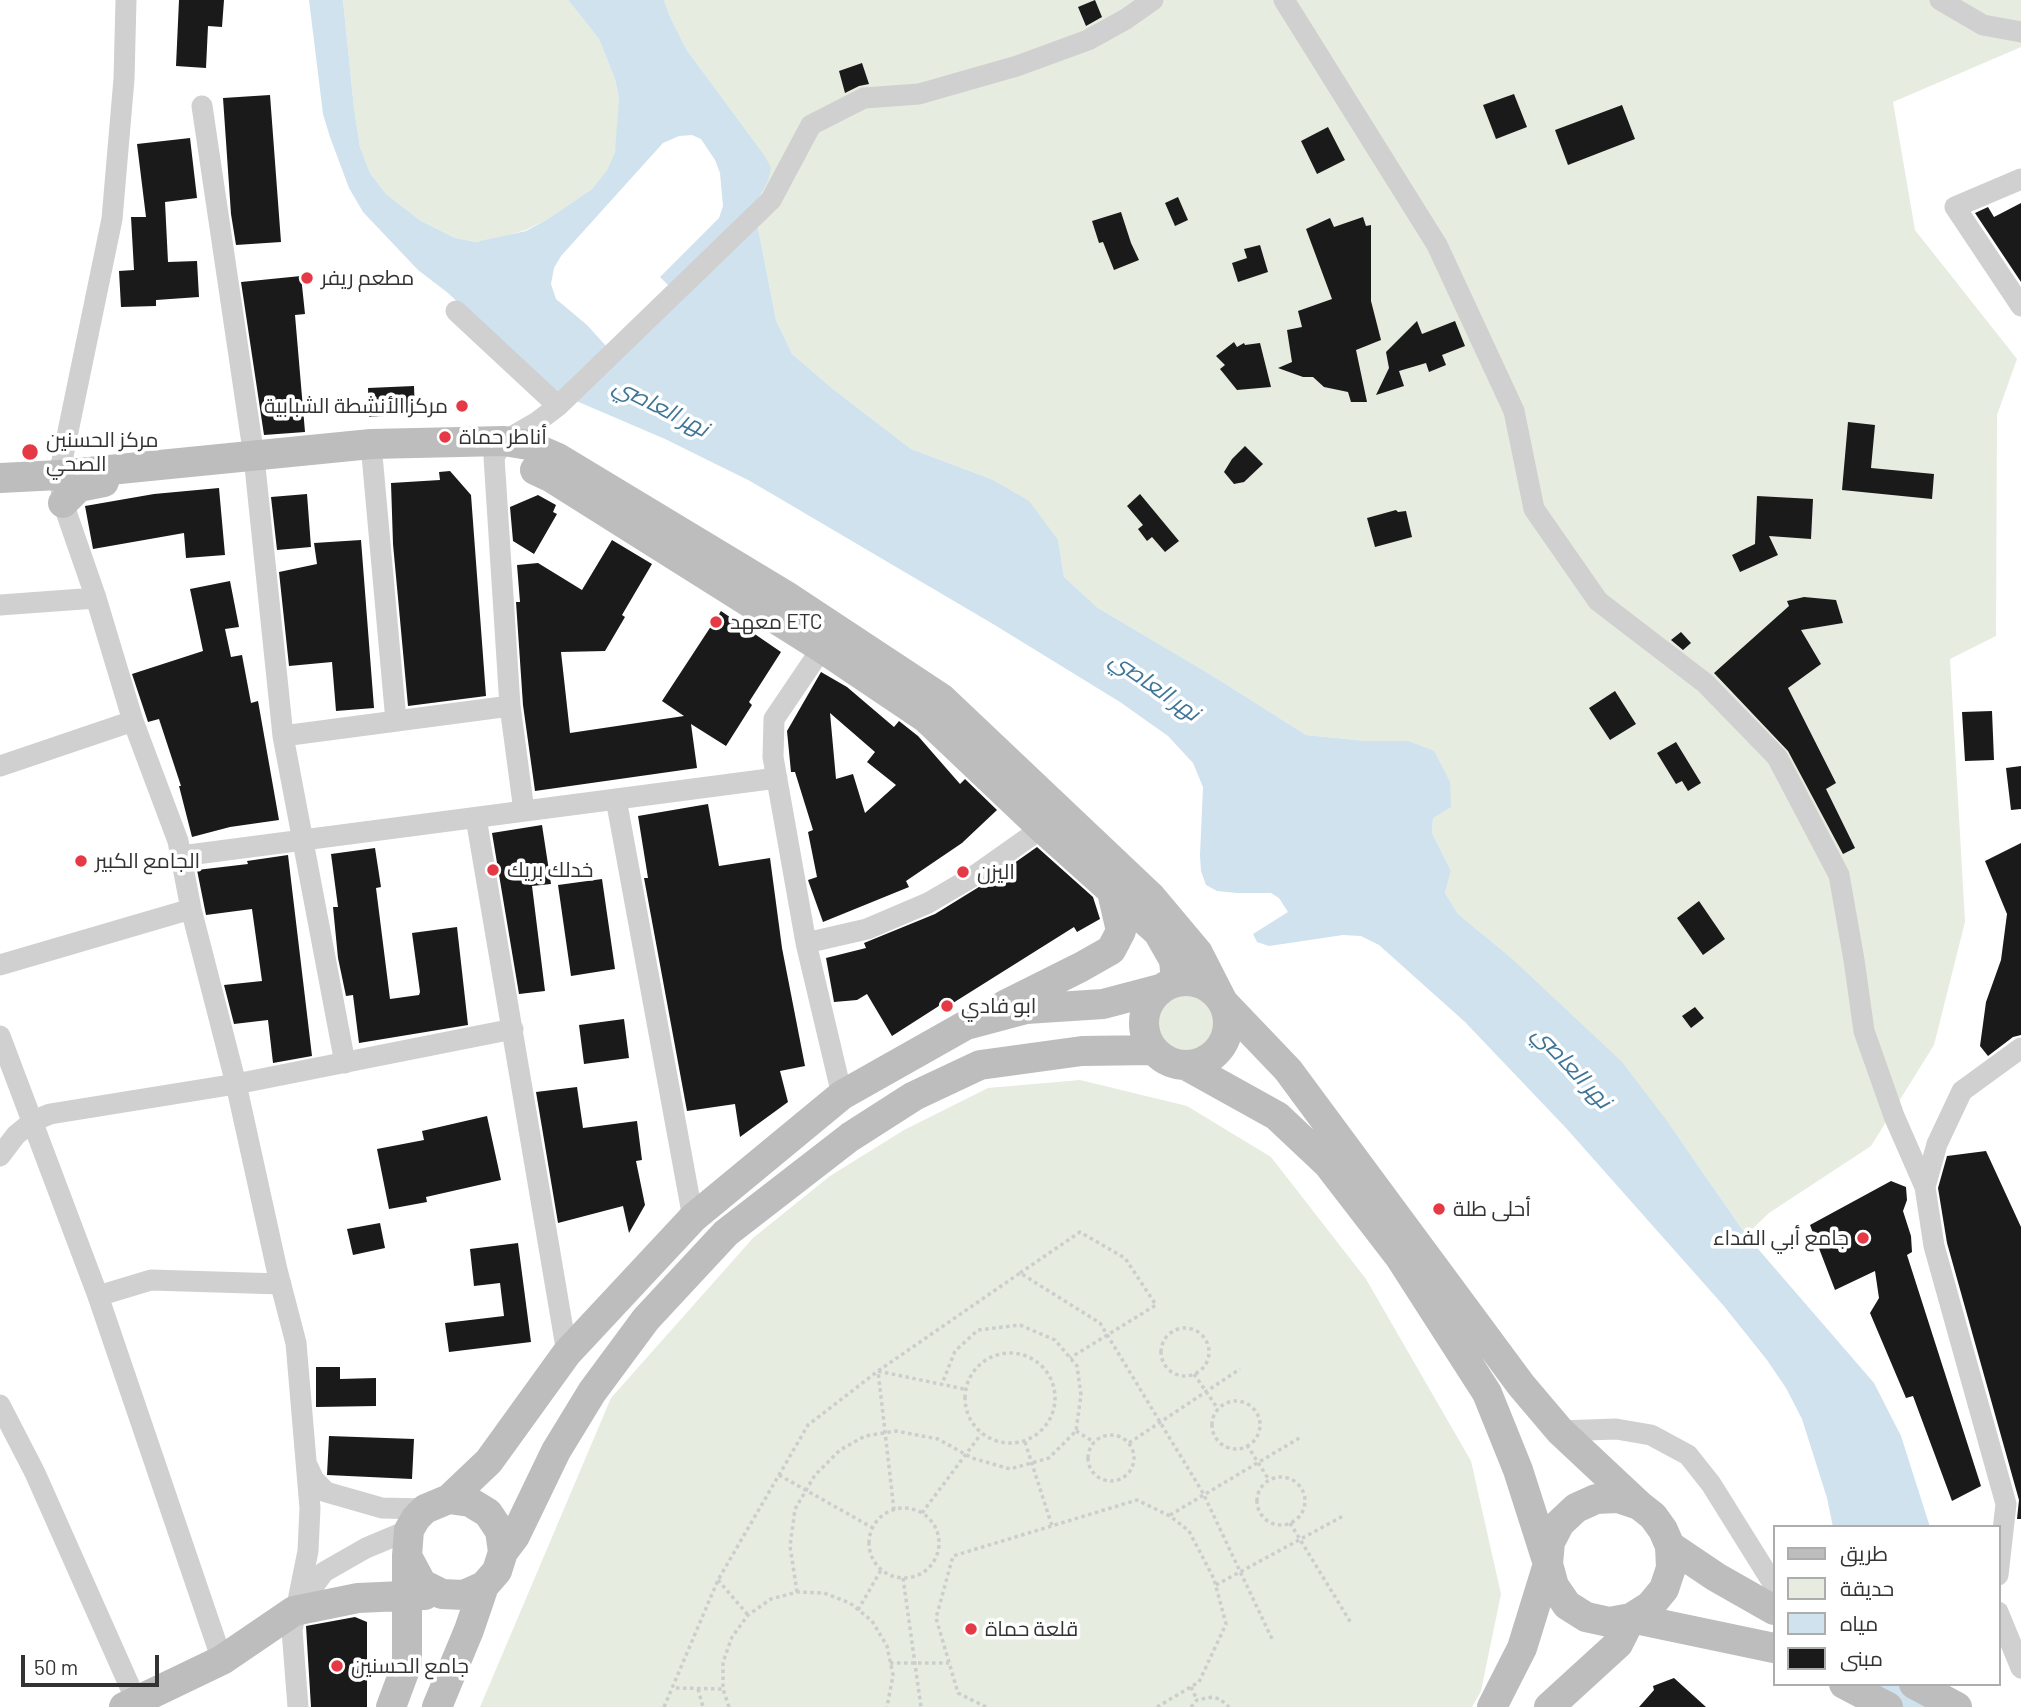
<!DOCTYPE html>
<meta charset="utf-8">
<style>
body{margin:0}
#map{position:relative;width:2021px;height:1707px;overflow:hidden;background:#fff;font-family:Barlow,Cairo,sans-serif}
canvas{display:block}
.legend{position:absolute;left:1773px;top:1525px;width:228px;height:161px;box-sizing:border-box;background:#fff;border:2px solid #adadad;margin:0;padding:9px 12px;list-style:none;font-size:21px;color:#333}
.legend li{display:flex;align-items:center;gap:14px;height:35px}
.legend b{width:35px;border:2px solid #adadad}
.scale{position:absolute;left:21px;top:1655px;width:138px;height:32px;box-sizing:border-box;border:4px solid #333;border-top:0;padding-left:9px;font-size:21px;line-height:24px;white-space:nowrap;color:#333;-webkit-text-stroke:5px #fff;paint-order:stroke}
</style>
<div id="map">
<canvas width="2021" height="1707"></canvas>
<ul class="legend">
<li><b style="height:9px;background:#bdbdbd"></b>طريق</li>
<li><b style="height:19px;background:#e6ecdf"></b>حديقة</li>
<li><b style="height:19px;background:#cfe2ee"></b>مياه</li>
<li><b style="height:19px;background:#1a1a1a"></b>مبنى</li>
</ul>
<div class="scale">50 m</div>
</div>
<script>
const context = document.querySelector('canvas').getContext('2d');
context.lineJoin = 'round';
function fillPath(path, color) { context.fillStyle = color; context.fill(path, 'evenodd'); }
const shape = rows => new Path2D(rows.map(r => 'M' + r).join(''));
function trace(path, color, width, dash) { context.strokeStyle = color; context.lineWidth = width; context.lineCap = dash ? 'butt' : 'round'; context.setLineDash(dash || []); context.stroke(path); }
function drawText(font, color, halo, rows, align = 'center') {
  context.font = font + ' Barlow,Cairo,sans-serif'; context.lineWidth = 7; context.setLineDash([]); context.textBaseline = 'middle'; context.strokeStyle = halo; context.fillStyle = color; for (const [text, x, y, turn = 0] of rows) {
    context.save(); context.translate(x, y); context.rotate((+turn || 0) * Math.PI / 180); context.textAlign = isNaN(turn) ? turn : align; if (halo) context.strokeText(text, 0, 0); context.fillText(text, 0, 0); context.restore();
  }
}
fillPath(shape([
 [343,0,568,0,599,39,615,79,619,99,619,125,615,152,607,170,592,189,548,219,526,230,498,238,476,242,455,238,421,221,386,194,370,173,360,147,354,108],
 [664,0,2021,0,2021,47,1893,102,1915,230,2017,359,1997,415,1996,636,1950,659,1965,922,1934,1045,1871,1146,1769,1213,1746,1235,1670,1125,1509,956,1458,914,1445,893,1451,871,1432,833,1433,818,1408,741,1366,741,1306,735,1213,676,1098,608,1064,577,1058,540,991,479,911,449,833,389,792,354,776,320,756,218,756,203,765,156,686,49,670,17],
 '1158 1023a28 28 0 1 1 56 0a28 28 0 1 1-56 0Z',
 [1080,1080,1187,1106,1271,1157,1366,1279,1471,1461,1501,1594,1481,1691,1472,1707,480,1707,611,1398,753,1238,830,1176,904,1130,988,1088]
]), '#e6ecdf');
fillPath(shape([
 [309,0,343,0,354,108,360,147,370,173,386,194,421,221,455,238,476,242,526,231,548,219,592,189,607,170,615,152,619,99,615,79,599,39,568,0,664,0,670,17,686,49,765,156,771,168,768,181,756,203,756,218,776,320,792,354,833,389,911,449,991,479,1029,501,1058,540,1064,577,1098,608,1213,676,1306,735,1366,741,1408,741,1434,751,1450,782,1451,807,1433,818,1432,833,1451,871,1445,893,1458,914,1509,956,1622,1062,1670,1125,1746,1235,1874,1383,1901,1436,1930,1527,1833,1527,1827,1498,1802,1419,1786,1388,1767,1360,1723,1305,1566,1128,1465,1022,1379,945,1361,936,1343,935,1269,946,1257,942,1253,934,1288,912,1279,898,1271,893,1237,893,1217,891,1206,885,1201,871,1200,855,1203,787,1193,763,1168,736,1120,702,993,624,750,481,665,439,560,394,500,342,448,293,418,270,363,212,349,188,330,137,323,114],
 [692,135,701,139,715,160,720,173,723,206,719,218,660,277,678,295,617,358,587,325,556,299,551,284,554,268,561,256,663,143,679,136],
 [1855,1684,1941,1684,1938,1707,1855,1707]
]), '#cfe2ee');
fillPath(shape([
 [179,0,224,0,222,27,208,26,206,68,176,66],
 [1095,0,1102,17,1086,26,1078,7],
 [862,63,869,84,859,86,845,93,839,71],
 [1514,94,1527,127,1496,139,1483,105],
 [270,95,281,242,236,245,231,214,223,98],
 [1622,105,1635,139,1568,165,1555,130],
 [1328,127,1345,160,1317,174,1301,141],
 [190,138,197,198,165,202,168,262,197,261,199,297,156,300,156,306,121,307,119,271,134,270,131,217,146,217,137,144],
 [1178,197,1188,220,1175,226,1165,203],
 [2021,203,2021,282,1975,213,1988,207,1994,217],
 [1121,212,1131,243,1139,260,1114,270,1103,242,1099,243,1092,221],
 [1363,217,1366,226,1371,225,1371,301,1381,340,1356,350,1367,402,1351,402,1348,392,1324,387,1313,377,1303,377,1278,368,1292,362,1287,330,1302,327,1298,311,1332,299,1306,229,1330,218,1334,227],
 [1260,245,1268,272,1238,282,1232,263,1247,258,1244,249],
 [301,276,305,314,295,315,305,432,264,435,241,282],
 [1417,321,1422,334,1455,321,1465,346,1442,355,1446,365,1429,372,1426,363,1399,371,1404,386,1376,395,1389,368,1386,352],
 [1234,342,1237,347,1244,343,1245,345,1260,343,1271,387,1237,390,1220,369,1225,365,1216,356],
 [414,386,415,414,369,417,368,388],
 [1848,422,1875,425,1871,468,1934,474,1932,499,1842,490],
 [1245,446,1263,464,1244,482,1234,484,1224,472,1232,459],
 [450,471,471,495,486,696,408,706,393,544,391,483,440,480,439,472],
 [219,488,225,555,186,558,184,533,93,549,85,506,154,494],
 [307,494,311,547,277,550,271,497],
 [1140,494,1179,541,1165,552,1152,537,1147,541,1138,529,1143,525,1127,506],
 [538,495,556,505,553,512,557,514,534,554,513,541,510,507],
 [1757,496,1813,499,1811,539,1769,536,1778,555,1740,572,1732,555,1755,544],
 [1396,510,1398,512,1406,511,1412,537,1375,547,1367,518],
 [361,540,374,708,336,711,332,662,289,666,279,572,317,564,314,543],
 [612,540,652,564,622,615,625,617,605,651,561,652,570,733,684,716,662,701,721,611,781,652,749,702,752,705,726,746,691,724,697,768,535,791,523,705,516,602,520,602,517,565,538,563,582,590],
 [230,581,239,627,225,629,231,657,242,655,251,703,258,701,279,820,230,827,192,837,179,786,181,786,159,719,148,722,132,674,203,651,190,589],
 [1804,597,1836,600,1843,623,1801,630,1821,664,1788,688,1836,783,1826,789,1855,848,1843,854,1788,751,1714,673,1789,606,1787,601],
 [1681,632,1691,643,1683,650,1671,640],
 [821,672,847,687,894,727,899,721,918,736,960,784,965,779,997,810,962,843,906,881,909,887,823,922,809,883,808,880,817,877,808,832,813,830,795,772,791,772,787,731],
 [830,713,875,752,867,762,896,785,865,813,853,774,836,779],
 [1615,691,1636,724,1610,740,1589,708],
 [1992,711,1994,760,1965,761,1962,712],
 [1676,742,1701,783,1688,791,1682,781,1676,784,1657,753],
 [2021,766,2021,809,2011,810,2006,768],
 [708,804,719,866,770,858,782,948,805,1066,780,1071,788,1102,740,1137,735,1104,687,1111,644,878,648,878,638,816],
 [542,825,551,884,532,886,545,991,519,994,492,833],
 [2021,843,2021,1035,2013,1037,1988,1056,1980,1046,1986,1002,2001,960,2007,914,1985,861],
 [1037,847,1093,897,1100,919,1077,932,1074,927,945,1008,942,1004,892,1036,867,994,857,1000,834,1002,826,958,866,948,864,943,935,914,1000,874,1002,877,1010,866],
 [375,848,381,887,376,888,390,999,419,995,420,992,412,933,457,927,468,1025,359,1043,353,995,346,996,338,958,333,907,338,907,331,854],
 [288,855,312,1056,273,1063,268,1020,234,1024,224,985,262,981,252,909,206,915,197,870,248,864,247,861],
 [602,879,615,969,571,976,558,885],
 [1699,901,1725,939,1703,955,1677,918],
 [1695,1007,1704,1018,1691,1028,1682,1016],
 [624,1019,629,1058,584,1064,579,1025],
 [577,1087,583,1128,637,1121,642,1160,636,1161,645,1205,629,1233,623,1206,558,1223,536,1092],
 [487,1116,501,1180,426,1197,427,1202,389,1209,377,1149,424,1140,422,1131],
 [1986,1151,2021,1227,2021,1519,2017,1519,2019,1500,1947,1243,1938,1188,1947,1156],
 [1891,1181,1906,1187,1907,1200,1903,1211,1911,1236,1912,1252,1907,1255,1981,1486,1952,1501,1913,1396,1906,1398,1870,1313,1879,1298,1875,1271,1835,1290,1810,1225],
 [380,1223,385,1248,353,1255,347,1229],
 [518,1243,531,1342,449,1352,445,1323,504,1316,500,1283,474,1286,470,1249],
 [316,1367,340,1367,340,1379,376,1378,376,1406,316,1407],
 [329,1436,414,1439,412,1479,327,1475],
 [355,1617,367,1622,367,1707,311,1707,306,1626],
 [1674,1678,1706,1707,1639,1707,1654,1690,1653,1686]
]), '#1a1a1a');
trace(shape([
 [1020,1273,1080,1232,1125,1258,1156,1305,1070,1358],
 '1161 1352a24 24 0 1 1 48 0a24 24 0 1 1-48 0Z',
 '965 1398a45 45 0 1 1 90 0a45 45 0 1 1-90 0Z',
 [1194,1374,1218,1409],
 '1212 1425a24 24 0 1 1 48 0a24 24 0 1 1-48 0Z',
 [1076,1431,1094,1442],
 '1088 1458a23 23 0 1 1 46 0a23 23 0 1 1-46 0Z',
 [1025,1442,1052,1526],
 [1129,1443,1240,1369],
 [1247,1445,1269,1480],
 [779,1475,873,1528],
 '1257 1501a24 24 0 1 1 48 0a24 24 0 1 1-48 0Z',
 '869 1543a35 35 0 1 1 70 0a35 35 0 1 1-70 0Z',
 [894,1510,878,1371,964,1389],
 [922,1513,981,1434],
 [1170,1515,1301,1437],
 [1290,1523,1351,1623],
 [903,1578,921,1707],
 [718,1580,748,1615],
 [1216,1585,1345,1515],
 [797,1592,790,1546,795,1509,815,1475,840,1450,865,1436,896,1431,938,1439,972,1458,1010,1469,1049,1458,1076,1431,1081,1395,1077,1366,1055,1340,1020,1325,978,1330,955,1351,942,1384],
 [858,1610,881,1570],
 [890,1663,949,1663],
 [1191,1687,1197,1700],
 [676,1688,723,1689],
 [698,1689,703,1707],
 [664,1707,718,1580,808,1425,878,1371,1020,1273,1100,1323,1203,1493,1273,1641],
 [729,1707,723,1689,723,1662,732,1637,748,1615,771,1599,797,1592,824,1593,850,1603,872,1621,887,1646,893,1675,887,1707],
 [986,1707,958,1693,936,1618,953,1556,1137,1500,1170,1516,1189,1531,1214,1579,1226,1624,1199,1682,1157,1707],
 [1191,1707,1197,1700,1212,1697,1220,1699,1229,1707]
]), '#cdcdcd', 3.5, [3.5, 3.5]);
trace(shape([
 [126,0,124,79,112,219,59,475,63,503,96,598,133,721,178,841,191,909,236,1084,277,1270,296,1343,310,1508,308,1551,292,1630,298,1707],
 [1284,0,1437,245,1514,411,1534,509,1598,601,1705,683,1777,757,1839,875,1854,960,1864,1031,1894,1116,1925,1187],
 [1940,0,1983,25,2021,32],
 [202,106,254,457,283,736,345,1063],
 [2021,179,1955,207,2021,306],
 [456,311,558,406],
 [371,444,396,721],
 [0,605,96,598],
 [822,648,774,719,773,757,806,943,842,1095],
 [283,736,510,706],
 [0,766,133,721],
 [616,799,693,1218],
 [524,811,510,706,494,457,504,441,537,422,558,406,771,200,811,125,864,98,919,94,1017,66,1088,40,1126,19,1153,0],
 [476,818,567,1353],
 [181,856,777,778],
 [806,943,867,929,928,903,974,876,1042,828],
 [0,965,191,909],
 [0,1036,98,1296,222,1660],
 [0,1156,16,1135,33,1121,50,1114,236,1084,513,1029],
 [98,1296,151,1280,281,1284],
 [0,1405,35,1473,139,1707],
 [1560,1431,1616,1429,1651,1435,1688,1455,1711,1484,1774,1585],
 [307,1465,314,1480,326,1492,382,1508,425,1509],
 [1998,1575,2006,1504,1934,1246,1925,1187,1937,1144,1962,1091,2021,1048],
 [300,1604,324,1572,366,1548,409,1530],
 [1998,1612,2021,1668]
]), '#d0d0d0', 21);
trace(shape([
 [535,470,552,478,822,648,926,718,1042,828,1158,932,1174,960,1176,982],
 [0,478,59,475,371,444,504,441,528,445,558,458,785,595,941,698,1151,897,1198,953,1223,1002,1288,1070,1521,1385,1560,1431,1639,1505,1653,1516,1663,1530,1670,1546,1671,1568,1664,1589,1650,1606,1631,1618,1609,1622,1586,1617,1567,1605,1554,1586,1548,1564,1550,1542,1560,1523,1576,1508,1596,1499,1618,1498,1639,1505],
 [63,503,79,487,104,482],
 '1144 1023a42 42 0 1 1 84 0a42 42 0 1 1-84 0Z',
 [1005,1005,1081,967,1111,950,1121,931,1112,892],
 [1187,1066,1277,1116,1328,1164,1399,1256,1487,1393,1518,1470,1548,1564,1522,1648,1492,1707],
 [449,1499,489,1461,567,1353,693,1218,842,1095,966,1025,1026,1009,1103,1004,1160,989],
 [1670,1546,1716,1577,1774,1610],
 [503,1552,515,1536,556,1451,592,1392,646,1319,726,1233,850,1137,914,1096,980,1065,1082,1051,1153,1050],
 [1844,1684,1888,1707],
 [1914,1684,1957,1707],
 [124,1707,222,1660,294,1611,358,1598,425,1595],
 [391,1707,407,1664,407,1556,409,1530,416,1518,425,1509,449,1499,470,1502,488,1513,500,1531,503,1552,497,1571,484,1586,464,1595,442,1594,422,1584,407,1556],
 [437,1707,469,1630,484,1586],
 [1549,1707,1618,1644,1631,1618,1774,1648]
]), '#bdbdbd', 30);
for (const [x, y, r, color] of [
 [307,278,7,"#e63946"],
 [462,406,7,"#e63946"],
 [445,437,7,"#e63946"],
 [30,452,9,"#e63946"],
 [716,622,7,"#e63946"],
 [81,861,7,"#e63946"],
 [493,870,7,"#e63946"],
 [963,872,7,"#e63946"],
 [947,1006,7,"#e63946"],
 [1439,1209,7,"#e63946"],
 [1863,1238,7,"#e63946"],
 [971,1629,7,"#e63946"],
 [337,1666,7,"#e63946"]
]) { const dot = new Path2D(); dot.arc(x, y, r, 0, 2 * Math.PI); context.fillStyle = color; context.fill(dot); trace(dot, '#fff', 2.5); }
drawText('21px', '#333', '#fff', [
 ["مطعم ريفر",321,278],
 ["مركز الأنشطة الشبابية",448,406,"right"],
 ["أناطر حماة",459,437],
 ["مركز الحسنين",46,440],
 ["الصحي",46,464],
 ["معهد ETC",730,622],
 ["الجامع الكبير",95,861],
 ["خدلك بريك",507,870],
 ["اليزن",977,872],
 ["ابو فادي",961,1006],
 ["أحلى طلة",1453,1209],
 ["جامع أبي الفداء",1849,1238,"right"],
 ["قلعة حماة",985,1629],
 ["جامع الحسنين",351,1666]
], 'left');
drawText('italic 23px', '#3f7597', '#fff', [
 ["نهر العاصي",661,407,27],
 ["نهر العاصي",1155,686,35],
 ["نهر العاصي",1572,1067,47]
]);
</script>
